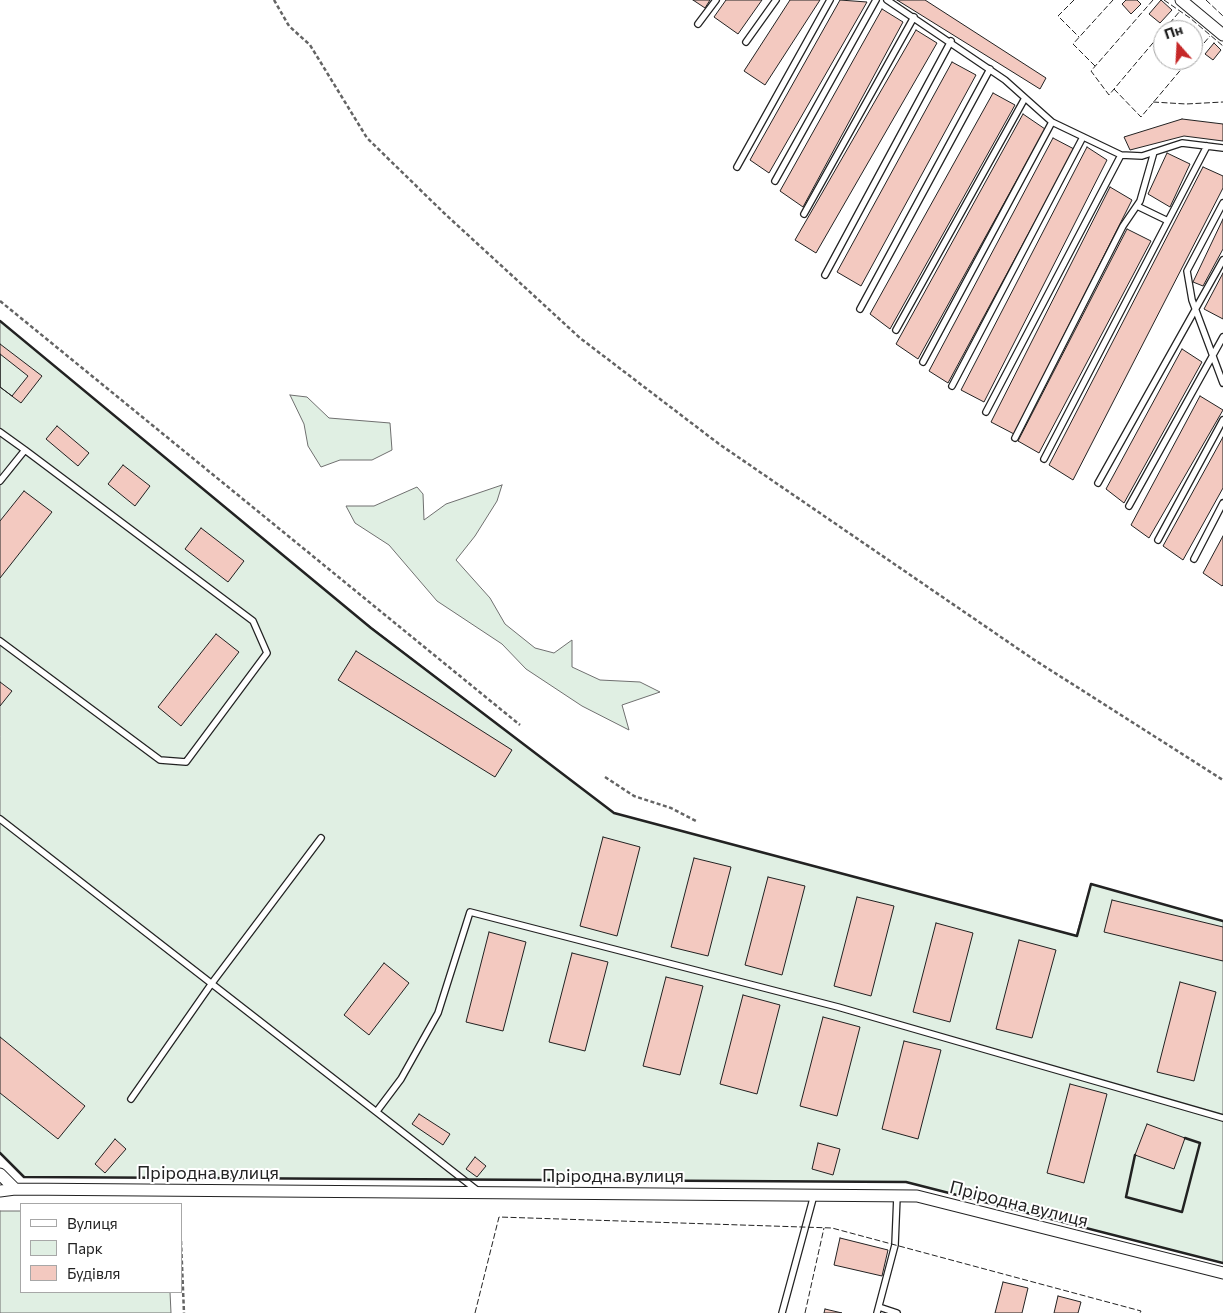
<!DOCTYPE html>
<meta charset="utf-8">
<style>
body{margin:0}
#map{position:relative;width:1223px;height:1313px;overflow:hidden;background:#fff;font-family:Commissioner,sans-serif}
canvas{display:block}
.legend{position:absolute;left:20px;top:1203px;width:162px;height:90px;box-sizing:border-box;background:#fff;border:1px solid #a7a7a7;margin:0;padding:6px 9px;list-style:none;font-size:15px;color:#222}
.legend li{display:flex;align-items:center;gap:10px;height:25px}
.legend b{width:25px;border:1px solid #a7a7a7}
.north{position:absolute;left:1153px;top:20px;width:50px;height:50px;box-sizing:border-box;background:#fff;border:1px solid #a7a7a7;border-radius:50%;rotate:341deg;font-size:14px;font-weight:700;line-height:20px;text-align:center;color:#222}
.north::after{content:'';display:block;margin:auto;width:18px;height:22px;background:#c62828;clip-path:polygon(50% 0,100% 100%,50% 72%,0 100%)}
</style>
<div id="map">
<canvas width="1223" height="1313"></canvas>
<ul class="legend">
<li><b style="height:6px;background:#fff"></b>Вулиця</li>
<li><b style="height:14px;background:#e0efe3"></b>Парк</li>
<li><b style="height:14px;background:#f3c9c0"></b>Будівля</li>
</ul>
<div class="north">Пн</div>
</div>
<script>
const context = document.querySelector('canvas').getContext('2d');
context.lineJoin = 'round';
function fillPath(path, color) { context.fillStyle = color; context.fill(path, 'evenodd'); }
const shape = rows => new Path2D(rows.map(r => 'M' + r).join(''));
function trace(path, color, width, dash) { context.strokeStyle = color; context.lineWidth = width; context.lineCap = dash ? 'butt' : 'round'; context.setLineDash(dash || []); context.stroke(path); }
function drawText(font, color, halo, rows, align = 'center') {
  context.font = font + ' Commissioner,sans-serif'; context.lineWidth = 4; context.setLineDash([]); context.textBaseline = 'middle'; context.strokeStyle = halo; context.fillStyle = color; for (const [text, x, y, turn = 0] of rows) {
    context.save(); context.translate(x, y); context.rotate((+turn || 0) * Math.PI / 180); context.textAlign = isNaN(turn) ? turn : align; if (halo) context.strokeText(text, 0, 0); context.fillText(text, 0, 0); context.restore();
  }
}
const green = shape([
 [0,321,355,615,614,813,1076,936,1091,884,1223,921,1223,1263,906,1182,24,1177,0,1153,0,321],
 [290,395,307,397,329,418,390,423,392,450,372,460,340,460,321,467,308,446,304,424,290,395],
 [502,485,497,501,475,536,456,560,490,598,505,624,535,648,554,653,572,640,572,667,600,680,640,682,660,692,622,705,629,730,582,706,526,669,502,644,437,601,389,545,355,523,346,506,374,506,417,487,423,494,424,520,446,504,502,485],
 [0,1211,21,1211,21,1292,170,1292,171,1313,0,1313,0,1211]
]);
fillPath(green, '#e0efe3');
trace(green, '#6f6f6f', 1);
const building = shape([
 [693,0,710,0,705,8,693,0],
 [726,0,762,0,738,34,714,17,726,0],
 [790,0,820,0,765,85,744,71,790,0],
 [840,0,867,2,769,173,750,160,840,0],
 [897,0,925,0,1046,78,1040,89,897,0],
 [1126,0,1137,0,1141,4,1131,14,1122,4,1126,0],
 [1161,0,1172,10,1160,23,1149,14,1161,0],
 [882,9,903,22,803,207,780,191,882,9],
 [1181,23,1190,30,1175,30,1181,23],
 [916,30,937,43,816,253,795,240,916,30],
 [1214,43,1221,50,1213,60,1205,54,1214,43],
 [952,62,976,75,861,286,837,272,952,62],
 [993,93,1015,105,890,329,870,314,993,93],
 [1023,114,1045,129,918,359,896,344,1023,114],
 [1182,119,1223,124,1223,141,1184,136,1130,150,1124,137,1182,119],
 [1053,138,1074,149,948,383,929,371,1053,138],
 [1087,147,1107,160,984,402,961,390,1087,147],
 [1167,153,1190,164,1170,207,1148,194,1167,153],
 [1203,167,1223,176,1223,188,1073,480,1049,465,1203,167],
 [1110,187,1132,200,1014,434,991,422,1110,187],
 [1223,219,1223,249,1203,286,1193,282,1223,219],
 [1127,229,1151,241,1039,453,1018,441,1127,229],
 [1223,273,1223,319,1204,309,1223,273],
 [0,344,42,376,21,403,0,387,0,344],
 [1182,349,1202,362,1124,503,1106,489,1182,349],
 [0,354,28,376,12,396,0,387,0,354],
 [1200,396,1223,410,1149,538,1131,525,1200,396],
 [57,426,89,453,78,466,46,439,57,426],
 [1223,437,1223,488,1183,560,1163,546,1223,437],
 [123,465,150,486,135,506,108,484,123,465],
 [24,491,52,512,0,578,0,521,24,491],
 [201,528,244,561,228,582,185,549,201,528],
 [1223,536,1223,585,1222,586,1203,573,1223,536],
 [216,634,239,652,181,726,158,707,216,634],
 [356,651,512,750,495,777,338,680,356,651],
 [0,682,12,691,0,706,0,682],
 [603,837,640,847,617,936,580,926,603,837],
 [694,858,731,867,708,956,671,947,694,858],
 [768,877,805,886,782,975,745,965,768,877],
 [857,897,894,906,871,996,834,986,857,897],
 [1112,900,1223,927,1223,961,1104,932,1112,900],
 [936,923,973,933,950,1022,913,1012,936,923],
 [489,932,526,942,503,1031,466,1022,489,932],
 [1019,940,1056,950,1032,1038,996,1029,1019,940],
 [572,953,608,962,585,1051,549,1042,572,953],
 [384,963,409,983,369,1035,344,1015,384,963],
 [666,977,703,986,680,1075,643,1066,666,977],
 [1180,982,1216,992,1194,1081,1157,1072,1180,982],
 [743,995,780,1005,757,1094,720,1084,743,995],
 [823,1017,860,1027,837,1116,800,1106,823,1017],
 [0,1037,85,1106,58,1139,0,1093,0,1037],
 [904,1041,941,1050,918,1139,882,1129,904,1041],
 [1070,1084,1107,1094,1084,1183,1047,1173,1070,1084],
 [419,1114,450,1134,443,1145,412,1124,419,1114],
 [1147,1124,1185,1138,1174,1169,1135,1155,1147,1124],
 [115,1139,126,1149,105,1173,95,1164,115,1139],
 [818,1143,840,1149,833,1175,812,1169,818,1143],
 [475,1157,486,1166,477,1177,466,1169,475,1157],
 [840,1238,888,1250,882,1276,834,1265,840,1238],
 [1003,1282,1028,1288,1022,1313,995,1313,1003,1282],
 [1058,1296,1081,1302,1078,1313,1054,1313,1058,1296],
 [825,1309,842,1313,824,1313,825,1309]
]);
fillPath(building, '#f3c9c0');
trace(building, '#222', 1);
const service = shape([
 [887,0,1005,80,1052,122,1121,155,1142,156,1182,143,1223,148],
 [698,24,716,0],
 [746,42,776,0],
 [737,167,830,0],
 [775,181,876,0],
 [1223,203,1187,271,1192,300,1223,383],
 [1137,206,1168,221],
 [804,214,914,17],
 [825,275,951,41],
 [860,309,990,69],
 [896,330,1025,98],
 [923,362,1052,122],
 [952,386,1083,137],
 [986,412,1121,155],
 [0,432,25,450,0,481],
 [1015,438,1123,226,1140,201,1154,152],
 [1044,459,1207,146],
 [1098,483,1223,260],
 [1129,506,1223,337],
 [1158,540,1223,420],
 [1194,559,1223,503],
 [0,641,160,760,186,762,267,653,253,621,25,450],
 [0,819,478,1191],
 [131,1099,212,983,321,838],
 [377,1111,401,1079,438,1013,470,912,838,1007,1223,1118],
 [879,1307,897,1313],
 [782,1313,814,1195],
 [877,1313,895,1245,897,1196]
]);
const minor = shape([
 [1181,0,1223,35],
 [0,1174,15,1189,917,1196,1223,1273],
 [0,1191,15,1189]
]);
trace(service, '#222', 8);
trace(minor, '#222', 13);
trace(shape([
 [274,0,289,26,310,45,367,138,444,213,580,338,719,444,1033,659,1223,780],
 [0,301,520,725],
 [605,777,634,796,671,808,698,822],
 [181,1241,184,1313]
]), '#646464', 2.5, [4, 2.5]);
trace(service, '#fff', 5.5);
trace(minor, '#fff', 11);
trace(shape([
 [1074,0,1058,16,1079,37],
 [1153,0,1091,71,1109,95,1163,31],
 [1164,0,1190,18,1223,46],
 [1206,0,1223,16],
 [1164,30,1180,11],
 [1193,56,1210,36],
 [1095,66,1073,44,1113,0],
 [1114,89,1141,117,1189,60],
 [1153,102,1186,104,1223,102],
 [475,1313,499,1217,832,1228,1141,1311,1140,1313],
 [805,1313,824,1228]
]), '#222', 1, [6, 2.5]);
trace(shape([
 [0,321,371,628,614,813,1077,936,1091,884,1223,921],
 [0,1153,24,1177,906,1182,1223,1263],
 [1135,1155,1126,1197,1182,1212,1200,1143,1185,1138]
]), '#222', 2.5);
drawText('18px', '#222', '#fff', [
 ["Пріродна вулиця",208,1173],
 ["Пріродна вулиця",613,1176],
 ["Пріродна вулиця",1019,1204,14]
]);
</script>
